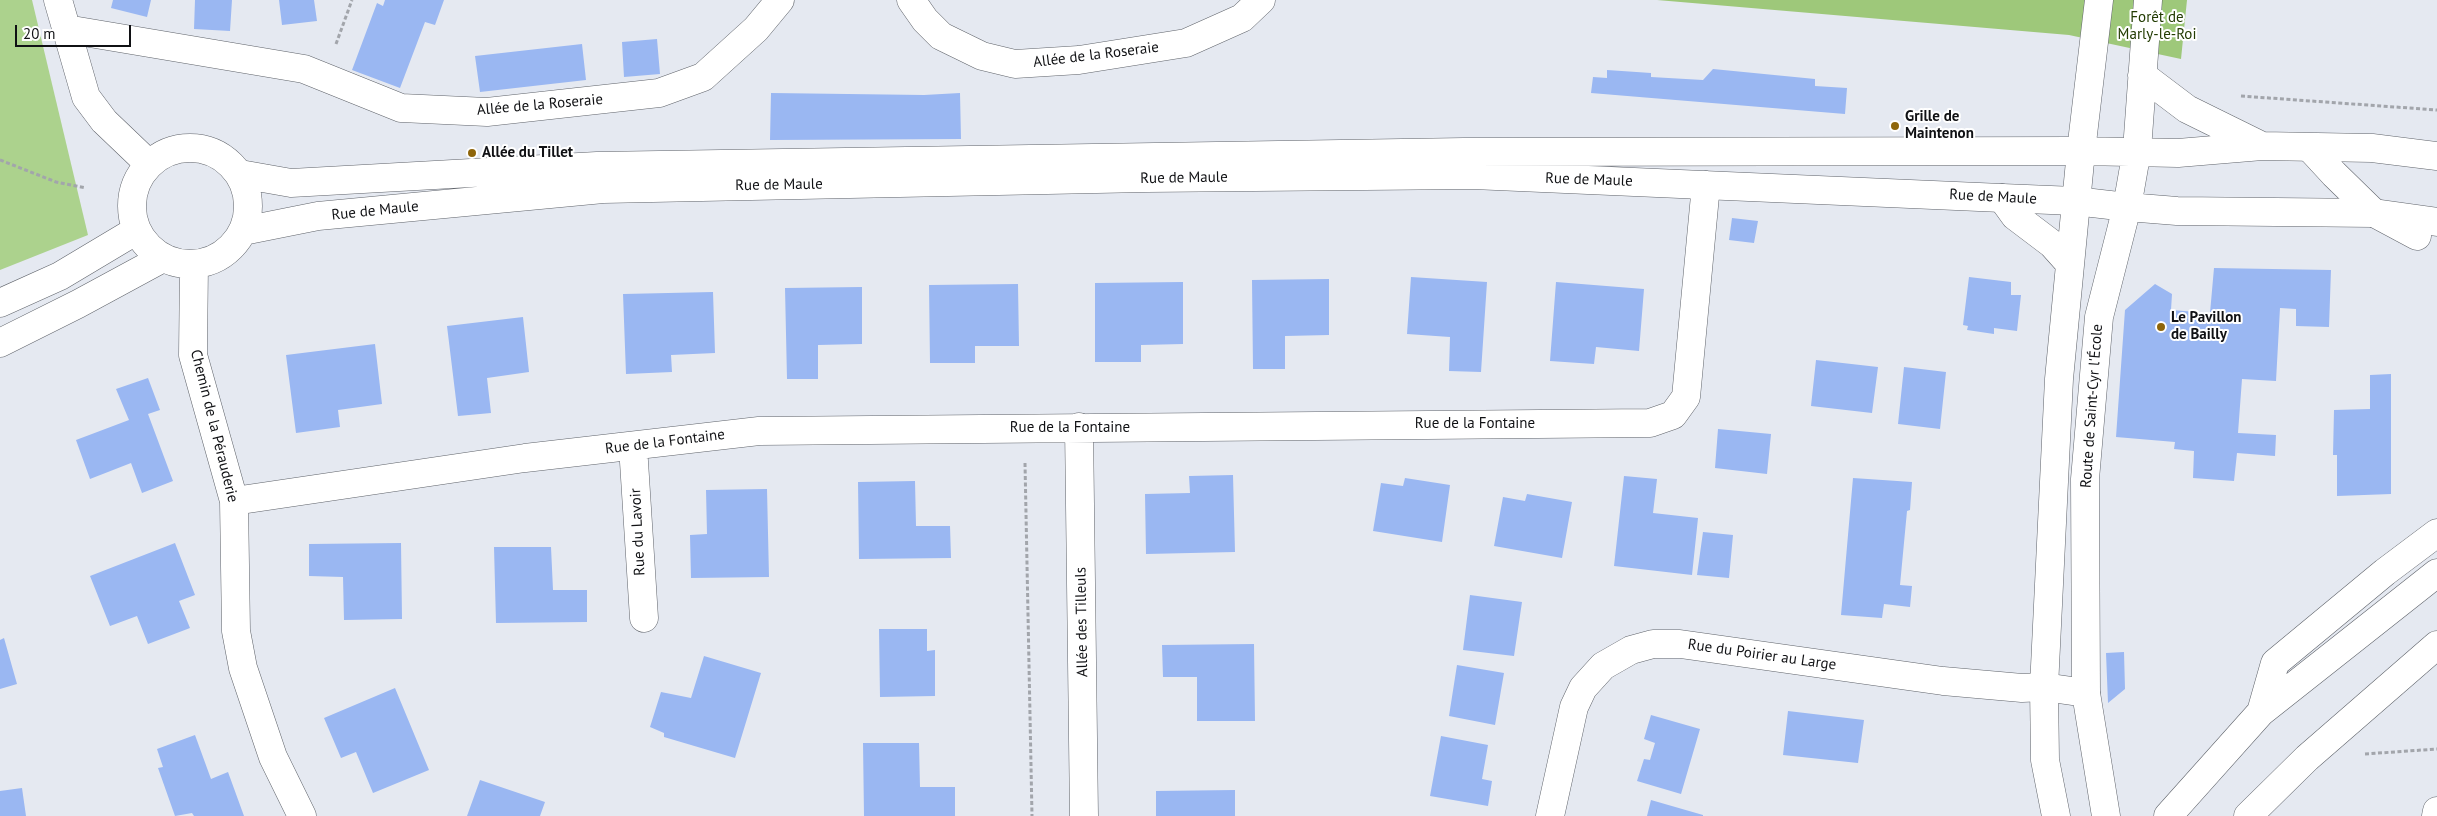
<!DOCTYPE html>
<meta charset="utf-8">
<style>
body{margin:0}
#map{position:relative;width:2437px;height:816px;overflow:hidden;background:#e5e9f1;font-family:"PT Sans",sans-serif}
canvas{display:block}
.scale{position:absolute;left:15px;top:25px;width:116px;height:22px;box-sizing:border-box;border:2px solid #101114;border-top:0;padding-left:6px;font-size:15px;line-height:18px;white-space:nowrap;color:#101114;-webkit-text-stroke:4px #fff;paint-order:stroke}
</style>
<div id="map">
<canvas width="2437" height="816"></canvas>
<div class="scale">20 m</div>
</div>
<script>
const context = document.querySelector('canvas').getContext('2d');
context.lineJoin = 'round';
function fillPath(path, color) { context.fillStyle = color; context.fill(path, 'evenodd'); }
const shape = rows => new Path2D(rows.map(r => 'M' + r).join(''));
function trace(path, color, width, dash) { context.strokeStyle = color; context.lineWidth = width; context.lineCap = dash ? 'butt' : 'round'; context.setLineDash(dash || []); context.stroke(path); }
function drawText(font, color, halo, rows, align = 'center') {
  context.font = font + ' "PT Sans",sans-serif'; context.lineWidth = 4; context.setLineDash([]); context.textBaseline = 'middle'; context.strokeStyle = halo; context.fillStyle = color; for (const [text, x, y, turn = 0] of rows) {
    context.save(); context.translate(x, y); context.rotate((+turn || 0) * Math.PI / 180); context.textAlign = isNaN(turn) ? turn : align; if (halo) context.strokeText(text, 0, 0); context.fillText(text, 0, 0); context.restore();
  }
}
fillPath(shape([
 [0,0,32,0,88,235,0,270]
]), '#acd28d');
fillPath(shape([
 [1657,0,2187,0,2181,59,2069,35]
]), '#9ec87a');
fillPath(shape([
 [113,0,151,0,147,17,111,8],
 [195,0,232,0,230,31,194,29],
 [279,0,314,0,317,21,282,25],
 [385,0,444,0,435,25,425,22,400,88,352,70,377,3,383,6],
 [657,39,660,74,624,77,622,42],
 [582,44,586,80,480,92,475,56],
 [1713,69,1815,79,1815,86,1847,88,1845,114,1591,93,1593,77,1607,78,1607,70,1651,73,1651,77,1703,80],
 [771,93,924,95,960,93,961,139,770,140],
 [1732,218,1758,221,1754,243,1729,240],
 [2214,268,2331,270,2329,327,2296,326,2296,309,2280,308,2276,381,2242,379,2238,433,2276,435,2275,456,2237,453,2234,481,2193,478,2194,451,2174,449,2175,442,2116,437,2125,310,2155,284,2172,294,2171,310,2210,313],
 [1411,277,1487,282,1481,372,1449,371,1450,337,1407,334],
 [1969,277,2011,282,2011,295,2021,295,2017,331,1994,328,1994,334,1967,330,1968,326,1963,325],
 [1329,279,1329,335,1285,336,1285,369,1253,369,1252,280],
 [1183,282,1183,344,1141,345,1141,362,1095,362,1095,283],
 [1556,282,1644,289,1639,351,1596,347,1594,364,1550,361],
 [1018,284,1019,346,975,346,975,363,930,363,929,285],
 [862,287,862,344,818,345,818,379,787,379,785,288],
 [713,292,715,353,671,355,672,372,626,374,623,294],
 [523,317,529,372,487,378,491,413,458,416,447,326],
 [375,344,382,404,338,410,340,427,296,433,286,355],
 [1816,360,1878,367,1872,413,1811,406],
 [1904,367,1946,372,1940,429,1898,424],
 [2391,374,2391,494,2337,496,2337,455,2333,455,2334,410,2370,409,2370,375],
 [148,378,160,410,148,414,173,481,142,493,131,463,90,479,76,440,129,420,116,389],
 [1718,429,1771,434,1767,474,1715,468],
 [1233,475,1235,552,1146,554,1145,494,1190,493,1189,476],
 [1624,476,1657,479,1653,513,1698,518,1692,575,1614,566],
 [1405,478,1450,485,1442,542,1373,531,1381,483,1403,486],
 [1853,478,1912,482,1910,510,1907,511,1900,585,1912,586,1910,607,1884,604,1882,618,1841,615],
 [915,481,916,526,950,526,951,558,859,559,858,482],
 [767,489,769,577,691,578,690,535,707,534,706,490],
 [1527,494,1572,502,1562,558,1494,546,1503,497,1525,501],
 [1703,532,1733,535,1729,578,1697,575],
 [175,543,195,595,179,601,190,628,148,644,137,616,110,626,90,576],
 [401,543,402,619,344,620,343,577,309,576,309,544],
 [494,547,551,547,553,590,587,590,587,622,496,623],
 [1470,595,1522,602,1514,656,1463,650],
 [879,629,927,629,927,651,935,650,935,696,880,697],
 [4,638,17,684,0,689,0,640],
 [1254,644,1255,721,1197,721,1197,677,1163,677,1162,645],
 [2124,652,2125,689,2108,703,2106,653],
 [704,656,761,673,735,758,664,737,664,733,650,727,661,692,691,698],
 [1457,665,1504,673,1495,725,1449,716],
 [395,688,429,770,373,793,356,752,341,758,324,718],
 [1788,711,1864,720,1858,763,1783,755],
 [1651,715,1700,729,1681,794,1637,781,1644,759,1650,760,1655,743,1644,739],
 [195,735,211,779,228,772,244,816,194,816,192,813,175,816,158,768,163,767,157,749],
 [1441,736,1488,745,1482,779,1492,781,1488,806,1430,796],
 [863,743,919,743,920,787,955,787,955,816,864,816],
 [480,780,545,802,540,816,467,816],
 [22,788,26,816,0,816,0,791],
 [1235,790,1235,816,1156,816,1156,791],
 [1651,800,1703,815,1703,816,1647,816]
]), '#9ab7f2');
const minor = shape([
 [58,0,86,97,104,121,149,164],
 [911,0,925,20,941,36,982,56,1015,64,1079,60,1186,43,1242,18,1261,0],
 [66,29,304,69,401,108,487,112,659,93,703,77,756,29,780,0],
 [2310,148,2334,174,2374,213,2417,236],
 '132 206a58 58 0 1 1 116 0a58 58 0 1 1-116 0Z',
 [240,174,291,183,597,166,1464,152,2081,151],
 [243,231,318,216,603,189,1146,178,1473,175,2002,198,2075,201,2127,207],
 [194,264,193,355,234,501,236,631,243,668,273,757,302,816],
 [0,303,60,276,137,230],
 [0,343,78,304,163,258],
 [1079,427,1084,816],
 [633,446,644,618],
 [234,501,525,458,759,431,1650,423,1673,415,1686,397,1706,185],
 [1550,816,1574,707,1583,688,1603,666,1631,650,1653,644,1680,644,1943,681,2022,688,2044,687,2086,693]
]);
const major = shape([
 [2142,75,2187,109,2262,146],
 [2081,151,2178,153,2262,146,2372,148,2437,156],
 [2002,198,2015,216,2052,244,2069,263],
 [2127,207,2177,211,2374,213,2437,222],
 [2261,712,2275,663,2385,572,2437,533],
 [2056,816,2045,760,2044,687,2059,379,2081,151,2099,0],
 [2106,816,2086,693,2085,479,2099,317,2127,207,2137,150,2148,0],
 [2168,816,2261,712,2437,573],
 [2248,816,2307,758,2437,645],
 [2436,816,2437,811]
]);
trace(minor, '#5f636a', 29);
trace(major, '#5f636a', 29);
trace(shape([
 [336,44,352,0],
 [2241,96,2437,110],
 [0,160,56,182,86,188],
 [1025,463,1032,816],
 [2365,754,2437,749]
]), '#a2a5ab', 3, [4, 2.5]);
trace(minor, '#fff', 28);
trace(major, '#fff', 28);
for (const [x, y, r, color] of [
 [1895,126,5,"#8e650a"],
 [472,153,5,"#8e650a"],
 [2161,327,5,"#8e650a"]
]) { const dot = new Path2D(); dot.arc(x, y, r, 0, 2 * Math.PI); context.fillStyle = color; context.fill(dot); trace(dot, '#fff', 2); }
drawText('15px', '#233c03', '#fff', [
 ["Forêt de",2157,18],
 ["Marly-le-Roi",2157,35]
]);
drawText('15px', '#101114', '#fff', [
 ["Allée de la Roseraie",1096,55,-7],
 ["Allée de la Roseraie",540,105,-5],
 ["Rue de Maule",1184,178,-1],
 ["Rue de Maule",1589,180,2],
 ["Rue de Maule",779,185,-1],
 ["Rue de Maule",1993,197,3],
 ["Rue de Maule",375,211,-6],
 ["Route de Saint-Cyr l'École",2092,406,-86],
 ["Rue de la Fontaine",1475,424],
 ["Chemin de la Pérauderie",214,426,76],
 ["Rue de la Fontaine",1070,428],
 ["Rue de la Fontaine",665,442,-7],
 ["Rue du Lavoir",638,532,-93],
 ["Allée des Tilleuls",1082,622,-91],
 ["Rue du Poirier au Large",1762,655,8]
]);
drawText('bold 15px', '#101114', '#fff', [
 ["Grille de",1905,117],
 ["Maintenon",1905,134],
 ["Allée du Tillet",482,153],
 ["Le Pavillon",2171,318],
 ["de Bailly",2171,335]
], 'left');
</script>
